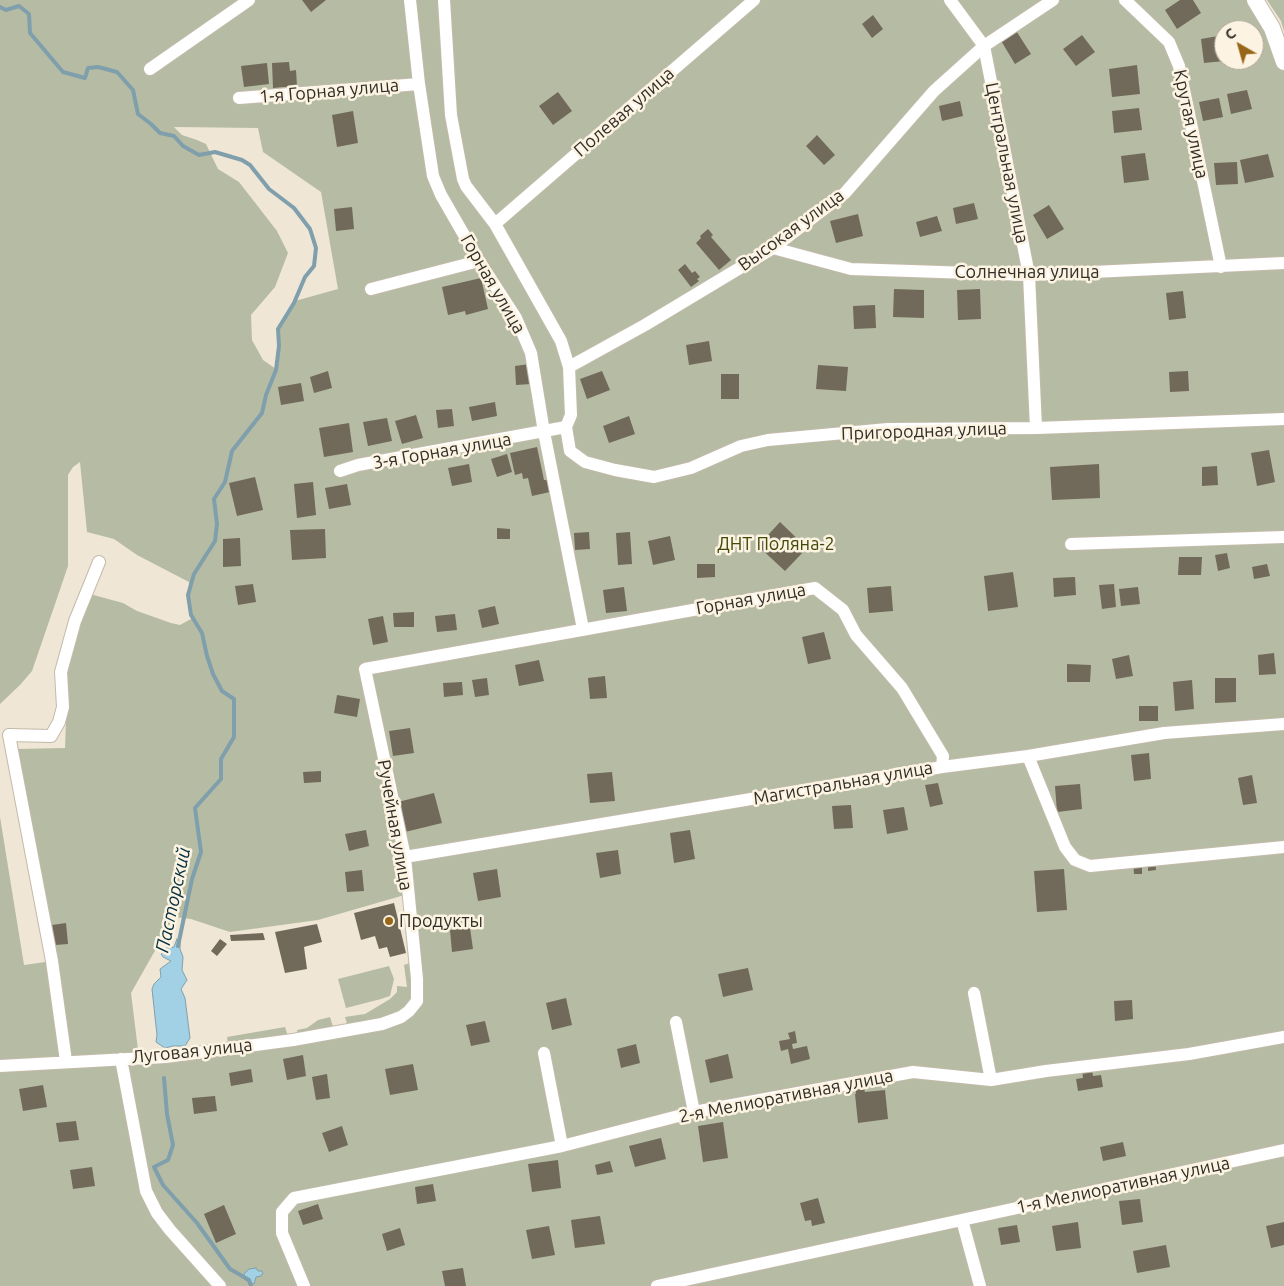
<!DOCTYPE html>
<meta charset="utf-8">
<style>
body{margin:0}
#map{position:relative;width:1284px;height:1286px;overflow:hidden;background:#efe6d5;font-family:Ubuntu,sans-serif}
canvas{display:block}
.north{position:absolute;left:1214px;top:20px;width:50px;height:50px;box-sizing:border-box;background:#fcf3e2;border:1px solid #aba498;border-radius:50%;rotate:322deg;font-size:14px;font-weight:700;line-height:20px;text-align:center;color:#312e28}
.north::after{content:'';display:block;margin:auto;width:18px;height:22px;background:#976617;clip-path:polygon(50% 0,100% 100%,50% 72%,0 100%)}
</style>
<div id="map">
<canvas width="1284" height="1286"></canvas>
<div class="north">С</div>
</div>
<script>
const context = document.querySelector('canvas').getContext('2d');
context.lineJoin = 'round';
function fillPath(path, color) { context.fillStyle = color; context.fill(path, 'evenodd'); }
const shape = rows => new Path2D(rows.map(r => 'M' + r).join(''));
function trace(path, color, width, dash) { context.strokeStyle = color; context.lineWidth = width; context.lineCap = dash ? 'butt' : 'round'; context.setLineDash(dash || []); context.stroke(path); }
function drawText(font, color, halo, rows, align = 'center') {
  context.font = font + ' Ubuntu,sans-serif'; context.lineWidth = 5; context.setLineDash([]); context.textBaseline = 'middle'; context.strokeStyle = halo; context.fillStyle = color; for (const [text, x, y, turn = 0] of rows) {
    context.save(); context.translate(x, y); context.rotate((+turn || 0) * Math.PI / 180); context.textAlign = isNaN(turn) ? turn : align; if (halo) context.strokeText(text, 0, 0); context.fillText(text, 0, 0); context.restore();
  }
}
fillPath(shape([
 [0,0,1255,0,1284,64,1284,1286,0,1286,0,817,24,965,52,961,16,749,65,748,68,668,90,594,123,603,137,611,171,623,180,625,191,619,188,595,189,582,137,555,114,539,87,532,80,462,73,467,68,475,68,566,53,610,32,671,20,685,0,704],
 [1224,30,1254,30,1254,60,1224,60],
 [174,127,258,128,263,152,321,192,338,289,295,301,278,329,276,369,263,360,252,340,251,315,275,287,288,253,277,231,239,182,218,169,206,144,197,140,182,135],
 [408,894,416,961,404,965,407,987,397,986,397,992,390,999,365,1014,345,1017,349,1030,335,1033,330,1017,318,1020,307,1028,297,1030,299,1041,290,1042,285,1027,227,1037,229,1050,139,1058,131,993,174,917,191,919,230,932,318,920],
 [1267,0,1284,0,1284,31,1281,21],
 [389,966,394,979,390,996,381,999,346,1008,338,979]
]), '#b6bca3');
const water = shape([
 [177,939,180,942,180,949,183,957,182,970,187,980,181,989,185,998,190,1038,185,1046,173,1046,165,1048,156,1042,157,1035,152,989,154,984,161,977,160,969,171,961,163,957,161,954,165,952,166,948,174,947,177,939],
 [256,1268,258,1271,262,1271,263,1273,261,1276,256,1277,254,1284,250,1283,244,1279,244,1274,249,1269,256,1268]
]);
fillPath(water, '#a2d0e4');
trace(water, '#809fac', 1);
trace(shape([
 [0,7,6,10,19,6,29,14,30,33,63,72,85,78,88,68,98,67,117,72,133,90,138,114,151,124,160,133,174,136,183,146,199,155,215,152,242,160,250,165,269,189,294,208,310,229,316,248,314,266,305,277,294,303,278,329,279,346,276,370,266,395,262,413,232,451,225,482,214,499,217,524,215,541,194,574,188,595,191,615,202,633,207,656,213,674,222,691,234,699,234,737,221,759,221,779,195,808,201,852,192,879,178,946],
 [164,1078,167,1114,173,1145,168,1160,154,1167,163,1185,197,1223,230,1269,249,1280,251,1286]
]), '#809fac', 4);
fillPath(shape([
 [302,0,326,0,311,12],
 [1180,0,1193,0,1201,13,1177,29,1165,10],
 [873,15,883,29,872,38,862,24],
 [1015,29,1031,54,1015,64,1000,39],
 [1082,35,1095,52,1076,66,1063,49],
 [1224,35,1224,61,1204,63,1201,39],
 [289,62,290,71,296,70,297,86,273,88,272,63],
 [267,63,269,84,244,87,241,66],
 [1137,65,1140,94,1112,97,1109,69],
 [1247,90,1252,109,1231,114,1227,94],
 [558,92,572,111,553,125,539,106],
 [1219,98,1223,117,1203,121,1199,102],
 [960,101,963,116,942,121,939,106],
 [1139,108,1142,130,1114,133,1112,111],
 [353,111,358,143,337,147,332,115],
 [817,135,835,155,824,165,806,146],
 [1145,153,1149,180,1124,183,1121,156],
 [1268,154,1274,177,1245,183,1240,160],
 [1237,162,1238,184,1216,185,1214,163],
 [974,203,978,219,956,224,953,208],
 [1049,205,1064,229,1047,239,1033,215],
 [352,207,354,229,336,231,334,209],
 [858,214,863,236,836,243,830,221],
 [937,216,942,231,920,237,916,222],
 [708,229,713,235,711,237,731,260,719,270,696,243,701,238,700,236],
 [685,264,692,273,695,271,700,277,697,279,699,281,691,287,678,270],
 [481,278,488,309,466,315,465,311,448,315,442,287],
 [894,289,924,290,924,318,893,317],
 [980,289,981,319,958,320,957,290],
 [1183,291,1186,318,1169,320,1166,293],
 [875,305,876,328,854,329,853,306],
 [709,341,712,361,689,365,686,345],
 [530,364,531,384,516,385,515,366],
 [818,365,848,367,846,391,816,389],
 [328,371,332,388,314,393,310,377],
 [602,371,610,390,587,399,580,379],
 [1188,371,1189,391,1170,392,1169,372],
 [721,374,739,374,739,399,721,399],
 [301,383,304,401,281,405,278,387],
 [495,402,497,416,472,421,469,407],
 [452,409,454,426,438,428,436,410],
 [416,415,423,438,402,444,395,421],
 [629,416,635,434,609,443,603,426],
 [387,418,392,441,368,446,363,422],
 [349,423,353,452,324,457,319,428],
 [537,447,544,480,548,480,550,492,532,496,528,478,523,479,522,473,515,475,510,453],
 [1269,450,1275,482,1257,486,1251,453],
 [507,454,512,472,497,477,491,459],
 [469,464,472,482,452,486,448,468],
 [1099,464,1100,498,1052,500,1050,467],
 [1217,466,1218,485,1202,486,1202,467],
 [255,477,263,510,237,516,229,483],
 [313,482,316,515,297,518,294,484],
 [347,484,351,505,329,509,325,488],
 [780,522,807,548,785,571,758,546],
 [497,528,510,529,510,539,497,539],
 [325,529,326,558,292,560,290,530],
 [589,532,590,549,575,550,574,533],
 [630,532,632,564,618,565,616,533],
 [670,536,675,560,653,565,648,541],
 [240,538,241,566,223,567,223,539],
 [1227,553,1230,568,1218,571,1215,555],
 [1179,557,1202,557,1201,575,1178,575],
 [697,564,715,564,715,577,697,578],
 [1267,564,1270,576,1254,579,1252,567],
 [1013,572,1018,607,988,611,984,576],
 [1075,577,1076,595,1054,597,1053,578],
 [253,584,256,602,238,605,235,586],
 [1114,584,1116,607,1102,609,1099,585],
 [891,586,893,611,869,613,867,588],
 [624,587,627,611,606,613,603,590],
 [1138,587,1140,604,1121,606,1119,589],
 [495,606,499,624,482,628,478,610],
 [414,612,414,627,394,627,393,613],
 [455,614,457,630,437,632,435,616],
 [383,616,388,642,373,645,368,619],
 [824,632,831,659,808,664,802,637],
 [1274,653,1276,674,1259,675,1258,655],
 [1129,655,1133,676,1116,679,1112,659],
 [539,660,544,681,519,686,515,665],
 [1067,664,1091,665,1090,682,1067,682],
 [605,676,607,698,590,699,588,678],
 [487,678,489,695,475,697,472,680],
 [1215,678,1236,678,1236,702,1215,703],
 [1192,680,1194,709,1175,711,1173,682],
 [462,682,463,695,444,697,443,683],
 [337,695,360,699,357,717,334,713],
 [1139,706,1158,706,1158,721,1139,721],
 [410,728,414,753,393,756,389,731],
 [1149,753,1151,779,1134,781,1131,755],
 [321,771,321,782,304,783,303,772],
 [612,772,615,801,590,803,587,774],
 [1252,775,1257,803,1243,805,1238,778],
 [938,783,943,804,930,807,925,785],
 [1080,784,1082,809,1057,812,1055,786],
 [434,793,442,823,405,832,398,802],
 [851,805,853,828,834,829,832,806],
 [904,807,908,830,887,834,883,810],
 [366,830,369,846,349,851,345,834],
 [690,830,695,859,674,863,670,833],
 [618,850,621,874,600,878,596,853],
 [1155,858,1156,870,1148,871,1148,865,1142,865,1142,874,1134,874,1133,859],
 [497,869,501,897,478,901,473,873],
 [1064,869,1067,910,1037,912,1034,871],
 [362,870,364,891,347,892,345,872],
 [394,903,406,953,390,957,387,947,379,949,375,936,361,940,354,913],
 [66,923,68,944,55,945,52,925],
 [317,924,322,942,304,947,307,969,285,973,275,932],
 [470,928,473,949,452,952,450,930],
 [263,933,265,940,231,941,230,935],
 [220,939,227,944,217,956,211,951],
 [748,968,753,990,723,997,718,974],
 [566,998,572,1025,552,1030,546,1003],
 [1132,1000,1133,1019,1115,1021,1114,1001],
 [485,1021,490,1042,471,1046,466,1025],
 [795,1031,797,1043,792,1044,793,1049,807,1046,810,1059,791,1064,788,1049,781,1051,779,1041,790,1039,788,1033],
 [636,1044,640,1063,621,1068,617,1049],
 [728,1054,733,1078,710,1083,705,1060],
 [303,1055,306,1076,287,1080,283,1059],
 [413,1064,418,1090,390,1095,385,1069],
 [251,1069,253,1082,231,1086,229,1073],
 [1092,1069,1093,1076,1101,1075,1103,1087,1078,1091,1076,1079,1083,1078,1082,1070],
 [327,1074,330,1098,316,1100,312,1077],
 [43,1085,47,1107,23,1111,19,1089],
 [863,1086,865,1092,885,1090,888,1119,858,1123,855,1094,856,1094,855,1087],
 [215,1096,217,1111,194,1114,192,1098],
 [76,1121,79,1140,59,1142,56,1123],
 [723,1122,728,1158,703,1162,698,1126],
 [342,1126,348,1145,329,1152,322,1133],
 [661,1138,666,1159,635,1167,629,1146],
 [1123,1142,1126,1156,1103,1161,1100,1147],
 [558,1160,561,1188,532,1192,528,1164],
 [610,1161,613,1172,597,1175,595,1165],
 [92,1167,95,1186,73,1189,70,1170],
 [433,1184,436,1201,417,1204,415,1187],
 [818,1198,825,1223,812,1226,811,1220,805,1221,800,1203],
 [1140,1199,1143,1222,1122,1225,1119,1201],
 [318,1204,323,1219,303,1225,298,1211],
 [224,1205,236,1234,216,1243,204,1214],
 [600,1216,605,1244,575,1248,571,1220],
 [1078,1222,1081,1248,1056,1251,1052,1226],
 [1284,1222,1284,1245,1271,1248,1266,1226],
 [1017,1225,1020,1242,1001,1245,998,1228],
 [549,1226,555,1255,532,1259,526,1230],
 [400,1228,405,1245,387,1251,382,1234],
 [1166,1245,1170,1267,1137,1273,1133,1251],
 [463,1268,466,1286,445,1286,442,1271]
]), '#71695a');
const minor = shape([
 [410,0,419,84,433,176,441,195,479,261,516,318,531,353,544,432,583,629],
 [950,0,984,46,1029,275,1036,428],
 [1125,0,1169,42,1179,66,1221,267],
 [150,69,249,0],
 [239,98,419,84],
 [495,224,754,0],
 [773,248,851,269,1029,275,1284,263],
 [371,289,479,261],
 [569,367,645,325,773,248,845,193,934,91,984,46,1053,0],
 [566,427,570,451,585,462,615,470,654,477,691,468,741,446,768,440,888,429,1036,428,1284,419],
 [340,471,358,465,566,427,571,415,569,367,561,341,495,224,466,186,463,179,451,115,444,0],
 [1071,544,1284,537],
 [1028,756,1065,847,1075,860,1090,866,1284,847],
 [405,857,942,767,1028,756,1164,733,1284,724],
 [974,993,991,1080],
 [676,1022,694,1112],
 [544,1053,562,1146],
 [121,1059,146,1191,157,1213,170,1230,220,1286],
 [66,1061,52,961,9,735,51,736,59,722,63,707,61,672,75,621,99,562],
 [0,1066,165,1057,293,1040,382,1024,401,1017,409,1011,417,1001,417,979,405,857,365,669,815,588,843,610,856,635,902,688,943,756,942,767],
 [962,1220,980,1286],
 [304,1286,282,1233,282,1212,294,1198,562,1146,694,1112,913,1072,991,1080,1046,1071,1189,1054,1284,1037],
 [657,1286,1284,1150]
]);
const tertiary = shape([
 [1255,0,1272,28,1284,62]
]);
trace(minor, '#c3baaa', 14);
trace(tertiary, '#c3baaa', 18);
trace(minor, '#fff', 12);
trace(tertiary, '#fff', 16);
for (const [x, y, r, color] of [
 [389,921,5,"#976617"]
]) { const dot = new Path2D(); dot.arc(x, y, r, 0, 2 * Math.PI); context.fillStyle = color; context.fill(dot); trace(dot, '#fcf3e2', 2); }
drawText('18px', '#312e28', '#fcf3e2', [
 ["1-я Горная улица",329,91,-5],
 ["Полевая улица",624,112,-41],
 ["Крутая улица",1191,124,78],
 ["Центральная улица",1007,163,79],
 ["Высокая улица",791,230,-36],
 ["Солнечная улица",1027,272],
 ["Горная улица",493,284,60],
 ["Пригородная улица",924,431,-2],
 ["3-я Горная улица",442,451,-10],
 ["Горная улица",751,599,-10],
 ["Магистральная улица",843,783,-10],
 ["Ручейная улица",395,825,80],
 ["Луговая улица",192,1051,-6],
 ["2-я Мелиоративная улица",786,1096,-11],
 ["1-я Мелиоративная улица",1123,1185,-12]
]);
drawText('18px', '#414a08', '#fcf3e2', [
 ["ДНТ Поляна-2",776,544]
]);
drawText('18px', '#312e28', '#fcf3e2', [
 ["Продукты",399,921]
], 'left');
drawText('italic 19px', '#052f3d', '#fcf3e2', [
 ["Пасторский",173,900,-78]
]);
</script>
